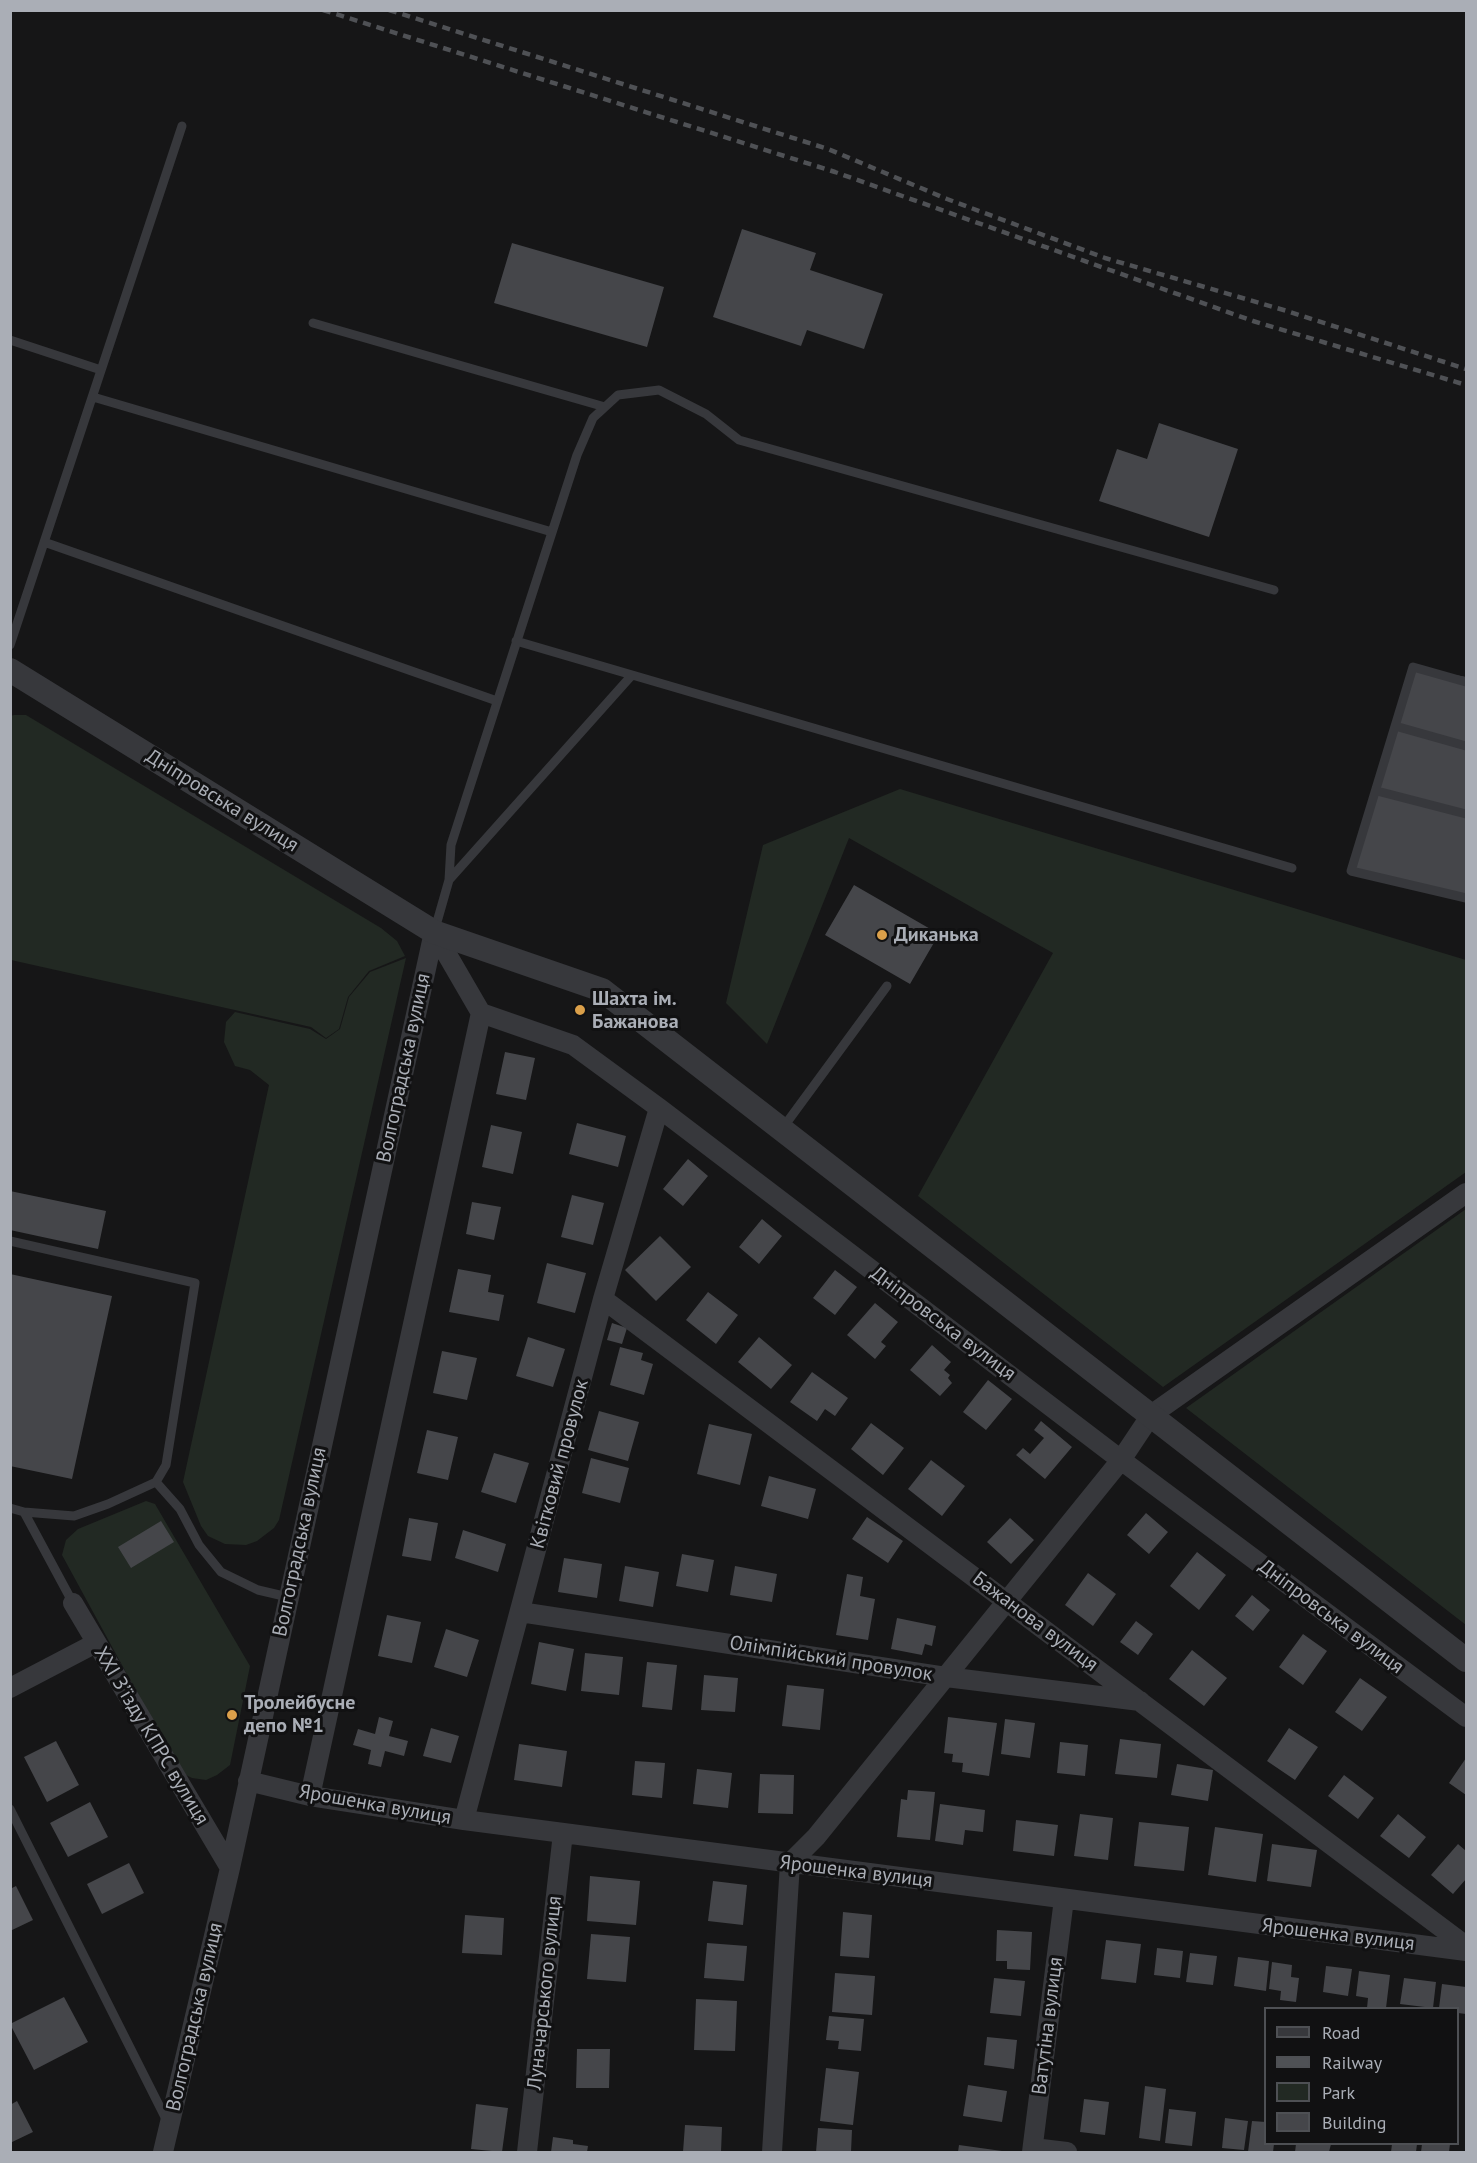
<!DOCTYPE html>
<meta charset="utf-8">
<style>
body{margin:0}
#map{position:relative;width:1477px;height:2163px;overflow:hidden;background:#161617;font-family:"PT Sans",sans-serif}
canvas{display:block}
.frame{position:absolute;inset:0;border:12px solid #aaaeb6;pointer-events:none}
.legend{position:absolute;left:1264px;top:2007px;width:195px;height:138px;box-sizing:border-box;background:#111112;border:2px solid #4e5054;margin:0;padding:8px 10px;list-style:none;font-size:18px;color:#aaaeb6}
.legend li{display:flex;align-items:center;gap:12px;height:30px}
.legend b{width:30px;border:2px solid #4e5054}
</style>
<div id="map">
<canvas width="1477" height="2163"></canvas>
<div class="frame"></div>
<ul class="legend">
<li><b style="height:8px;background:#37383c"></b>Road</li>
<li><b style="height:8px;background:#4f5155"></b>Railway</li>
<li><b style="height:16px;background:#222923"></b>Park</li>
<li><b style="height:16px;background:#45464a"></b>Building</li>
</ul>
</div>
<script>
const context = document.querySelector('canvas').getContext('2d');
context.lineJoin = 'round';
function fillPath(path, color) { context.fillStyle = color; context.fill(path, 'evenodd'); }
const shape = rows => new Path2D(rows.map(r => 'M' + r).join(''));
function trace(path, color, width, dash) { context.strokeStyle = color; context.lineWidth = width; context.lineCap = dash ? 'butt' : 'round'; context.setLineDash(dash || []); context.stroke(path); }
function drawText(font, color, halo, rows, align = 'center') {
  context.font = font + ' "PT Sans",sans-serif'; context.lineWidth = 6; context.setLineDash([]); context.textBaseline = 'middle'; context.strokeStyle = halo; context.fillStyle = color; for (const [text, x, y, turn = 0] of rows) {
    context.save(); context.translate(x, y); context.rotate((+turn || 0) * Math.PI / 180); context.textAlign = isNaN(turn) ? turn : align; if (halo) context.strokeText(text, 0, 0); context.fillText(text, 0, 0); context.restore();
  }
}
fillPath(shape([
 [14,715,26,715,381,928,397,941,405,956,369,971,348,997,339,1029,326,1038,311,1027,11,960,10,716],
 [900,789,1466,960,1466,1172,1163,1387,918,1196,1053,953,849,838,767,1044,726,1003,763,845],
 [406,958,279,1520,274,1528,257,1541,246,1545,225,1544,208,1536,201,1526,183,1482,269,1085,250,1070,235,1066,224,1042,226,1022,235,1012,310,1029,326,1039,340,1029,349,997,370,972],
 [1466,1209,1466,1625,1186,1408],
 [146,1501,155,1504,250,1666,230,1765,217,1775,206,1780,192,1778,184,1774,177,1766,62,1555,66,1540,78,1529]
]), '#222923');
fillPath(shape([
 [742,229,816,253,810,270,883,294,864,349,807,330,801,346,713,317],
 [512,243,664,287,647,347,494,303],
 [1159,423,1238,449,1209,537,1099,501,1117,449,1147,459],
 [1413,667,1466,677,1466,898,1351,871],
 [854,885,939,934,910,984,825,935],
 [505,1052,535,1058,526,1100,496,1094],
 [577,1123,626,1136,618,1167,569,1154],
 [491,1125,522,1132,513,1174,482,1167],
 [688,1159,708,1176,683,1206,663,1189],
 [10,1191,106,1211,98,1249,10,1230],
 [572,1195,604,1203,593,1245,561,1237],
 [472,1202,501,1207,494,1240,466,1234],
 [762,1219,782,1236,759,1264,739,1247],
 [660,1236,691,1267,656,1301,625,1270],
 [547,1263,586,1273,575,1313,537,1303],
 [458,1269,491,1275,488,1292,504,1295,499,1321,449,1312],
 [835,1270,857,1287,835,1315,813,1298],
 [10,1274,112,1296,72,1479,10,1466],
 [708,1292,738,1315,716,1344,686,1320],
 [875,1303,898,1322,881,1342,886,1346,875,1359,847,1335],
 [612,1323,627,1328,622,1344,607,1340],
 [528,1337,565,1349,553,1387,516,1376],
 [759,1337,792,1365,771,1389,738,1362],
 [932,1345,951,1362,944,1370,950,1375,948,1378,952,1383,940,1396,910,1370],
 [620,1347,643,1353,641,1360,653,1364,644,1395,610,1385],
 [442,1351,477,1358,467,1400,433,1393],
 [812,1372,848,1398,835,1416,825,1409,817,1421,790,1402],
 [988,1380,1012,1399,986,1430,963,1412],
 [599,1411,639,1422,628,1461,588,1450],
 [1041,1421,1072,1447,1045,1479,1016,1455,1023,1448,1030,1454,1044,1438,1034,1430],
 [871,1423,904,1448,883,1475,851,1449],
 [709,1424,752,1434,740,1485,697,1474],
 [427,1430,458,1437,448,1480,417,1473],
 [494,1453,529,1463,516,1503,481,1492],
 [591,1458,629,1468,620,1503,582,1493],
 [931,1460,965,1486,942,1516,908,1489],
 [769,1476,816,1489,808,1519,761,1506],
 [1146,1513,1168,1532,1149,1554,1127,1535],
 [867,1517,903,1541,888,1563,852,1539],
 [409,1518,438,1523,431,1561,402,1556],
 [1010,1518,1034,1540,1011,1564,987,1542],
 [161,1521,174,1542,131,1568,118,1547],
 [463,1530,506,1544,498,1572,455,1558],
 [1197,1552,1226,1575,1199,1610,1170,1586],
 [682,1554,714,1560,708,1592,676,1586],
 [564,1558,602,1564,597,1598,558,1592],
 [625,1566,659,1572,653,1607,619,1601],
 [735,1566,777,1574,772,1602,730,1595],
 [1088,1573,1116,1594,1093,1626,1065,1605],
 [847,1574,863,1577,860,1596,875,1599,868,1640,836,1635],
 [1252,1595,1270,1610,1253,1631,1235,1616],
 [387,1615,421,1622,412,1663,378,1656],
 [897,1618,936,1626,932,1646,925,1644,922,1655,891,1649],
 [1136,1621,1153,1634,1138,1655,1120,1642],
 [446,1629,479,1640,467,1677,434,1667],
 [1303,1634,1327,1651,1303,1685,1279,1667],
 [539,1642,574,1649,566,1691,531,1684],
 [1192,1650,1227,1678,1204,1706,1169,1679],
 [585,1653,623,1657,619,1695,581,1691],
 [647,1662,677,1665,672,1710,642,1707],
 [704,1675,738,1678,735,1712,701,1710],
 [1360,1678,1387,1697,1362,1731,1335,1712],
 [787,1685,824,1689,820,1730,782,1726],
 [379,1717,393,1721,389,1736,408,1741,404,1756,385,1751,381,1767,368,1764,371,1750,353,1745,358,1729,375,1734],
 [948,1717,997,1723,989,1776,962,1772,963,1763,952,1762,953,1754,944,1753],
 [1005,1719,1035,1723,1030,1758,1001,1754],
 [431,1728,459,1736,451,1763,423,1756],
 [1289,1728,1318,1747,1295,1780,1267,1761],
 [1120,1739,1161,1744,1157,1778,1115,1774],
 [56,1741,79,1785,47,1802,24,1757],
 [1060,1742,1088,1745,1085,1776,1057,1773],
 [519,1744,567,1751,562,1787,514,1780],
 [1466,1758,1466,1795,1449,1783],
 [635,1761,665,1763,662,1798,632,1795],
 [1177,1764,1213,1770,1208,1801,1171,1795],
 [697,1769,732,1773,728,1808,693,1804],
 [760,1774,794,1775,793,1814,758,1813],
 [1344,1775,1374,1798,1358,1819,1328,1796],
 [908,1790,935,1792,930,1840,897,1837,901,1799,907,1800],
 [90,1802,108,1837,68,1857,50,1823],
 [940,1804,985,1810,983,1832,965,1830,963,1845,935,1841],
 [1080,1814,1113,1818,1108,1860,1074,1856],
 [1398,1814,1426,1837,1409,1858,1380,1836],
 [1016,1820,1058,1825,1054,1856,1013,1851],
 [1139,1822,1189,1827,1184,1871,1134,1866],
 [1215,1827,1263,1834,1256,1882,1208,1875],
 [1272,1844,1317,1850,1311,1887,1267,1881],
 [1458,1844,1466,1851,1466,1879,1453,1894,1431,1875],
 [129,1863,144,1893,102,1914,87,1884],
 [590,1876,640,1881,636,1925,587,1921],
 [713,1881,747,1885,743,1925,708,1921],
 [16,1886,33,1920,10,1931,10,1889],
 [843,1912,872,1915,869,1958,840,1956],
 [465,1915,504,1918,502,1955,462,1953],
 [997,1930,1032,1932,1030,1970,1007,1969,1007,1961,996,1961],
 [591,1934,630,1937,626,1982,587,1979],
 [1106,1940,1141,1944,1136,1983,1101,1979],
 [707,1943,747,1946,744,1981,704,1978],
 [1157,1948,1183,1951,1180,1978,1154,1975],
 [1190,1953,1217,1956,1213,1985,1186,1982],
 [1238,1957,1269,1961,1266,1991,1234,1986],
 [1272,1962,1292,1965,1291,1977,1299,1978,1296,2002,1280,2000,1281,1991,1269,1989],
 [1326,1966,1352,1969,1348,1996,1323,1992],
 [1359,1971,1390,1975,1386,2008,1367,2008,1368,1998,1356,1996],
 [835,1973,875,1976,872,2015,832,2012],
 [994,1978,1025,1981,1021,2016,990,2013],
 [1404,1978,1436,1982,1433,2008,1400,2004],
 [1442,1984,1466,1987,1466,2014,1458,2013,1458,2008,1439,2008],
 [64,1997,88,2042,34,2070,10,2024],
 [696,1999,737,2001,735,2051,694,2050],
 [829,2016,864,2019,861,2051,838,2049,839,2041,826,2040],
 [987,2037,1017,2040,1014,2069,984,2065],
 [577,2049,610,2049,609,2088,576,2088],
 [826,2068,859,2072,853,2125,820,2121],
 [968,2085,1007,2091,1002,2122,963,2116],
 [1145,2086,1166,2089,1160,2141,1139,2138],
 [1084,2099,1109,2102,1105,2135,1080,2132],
 [17,2101,33,2132,10,2143,10,2105],
 [476,2104,508,2108,502,2152,471,2149],
 [1169,2109,1196,2112,1192,2146,1165,2143],
 [1225,2118,1248,2121,1244,2150,1222,2148],
 [1252,2121,1266,2122,1266,2144,1274,2144,1273,2152,1248,2152],
 [685,2125,722,2127,721,2152,683,2152],
 [818,2128,852,2130,851,2152,816,2152],
 [553,2137,573,2140,573,2144,588,2146,587,2152,551,2152],
 [1296,2144,1331,2144,1329,2152,1295,2152],
 [1392,2144,1417,2144,1416,2152,1391,2152],
 [1422,2144,1450,2144,1449,2152,1421,2152],
 [959,2145,1002,2151,1002,2152,958,2152]
]), '#45464a');
trace(shape([
 [313,323,605,407],
 [10,340,101,370],
 [93,397,552,532],
 [44,542,497,701],
 [516,641,1292,868],
 [10,645,182,126],
 [1466,682,1413,667,1351,871,1466,898],
 [1395,726,1466,746],
 [1377,791,1466,814],
 [449,880,632,675],
 [435,929,449,880,451,845,577,455,593,418,618,395,659,390,706,414,739,440,1274,590],
 [782,1129,887,986],
 [10,1241,195,1283,166,1465,156,1482,108,1504,74,1516,24,1512,10,1508],
 [156,1482,180,1509,199,1545,221,1572,258,1590,288,1597],
 [24,1512,73,1603],
 [10,1809,167,2121]
]), '#37383c', 9);
trace(shape([
 [434,932,481,1013,573,1045,659,1108,1121,1460,1466,1717],
 [603,1299,1466,1946],
 [73,1603,230,1868],
 [520,1612,946,1677,1140,1701],
 [10,1688,96,1643],
 [248,1781,310,1796,464,1820,1466,1951],
 [310,1796,481,1013],
 [464,1820,603,1299,659,1108],
 [1033,2148,1067,2152],
 [163,2152,230,1868,434,932],
 [527,2152,563,1833],
 [772,2152,790,1863,816,1837,1121,1460,1151,1415,1466,1193],
 [1032,2152,1064,1899]
]), '#37383c', 20);
trace(shape([
 [10,670,434,932,602,990,1466,1660]
]), '#37383c', 24);
trace(shape([
 [323,10,835,172,1253,321,1466,385],
 [389,10,828,149,947,199,1105,258,1287,311,1466,369]
]), '#4f5155', 4.5, [8, 6]);
for (const [x, y, r, color] of [
 [882,935,6,"#dba04a"],
 [580,1010,6,"#dba04a"],
 [232,1715,6,"#dba04a"]
]) { const dot = new Path2D(); dot.arc(x, y, r, 0, 2 * Math.PI); context.fillStyle = color; context.fill(dot); trace(dot, '#111112', 2); }
drawText('20px', '#aaaeb6', '#111112', [
 ["Дніпровська вулиця",222,801,32],
 ["Волгоградська вулиця",404,1068,-78],
 ["Дніпровська вулиця",943,1324,37],
 ["Квітковий провулок",560,1464,-75],
 ["Волгоградська вулиця",300,1542,-78],
 ["Дніпровська вулиця",1331,1617,37],
 ["Бажанова вулиця",1035,1622,37],
 ["Олімпійський провулок",831,1659,9],
 ["XXI З’їзду КПРС вулиця",151,1736,59],
 ["Ярошенка вулиця",375,1805,10],
 ["Ярошенка вулиця",856,1872,7],
 ["Ярошенка вулиця",1338,1935,7],
 ["Луначарського вулиця",545,1993,-84],
 ["Волгоградська вулиця",195,2017,-77],
 ["Ватутіна вулиця",1048,2026,-83]
]);
drawText('bold 20px', '#aaaeb6', '#111112', [
 ["Диканька",894,935],
 ["Шахта ім.",592,999],
 ["Бажанова",592,1022],
 ["Тролейбусне",244,1703],
 ["депо №1",244,1726]
], 'left');
</script>
